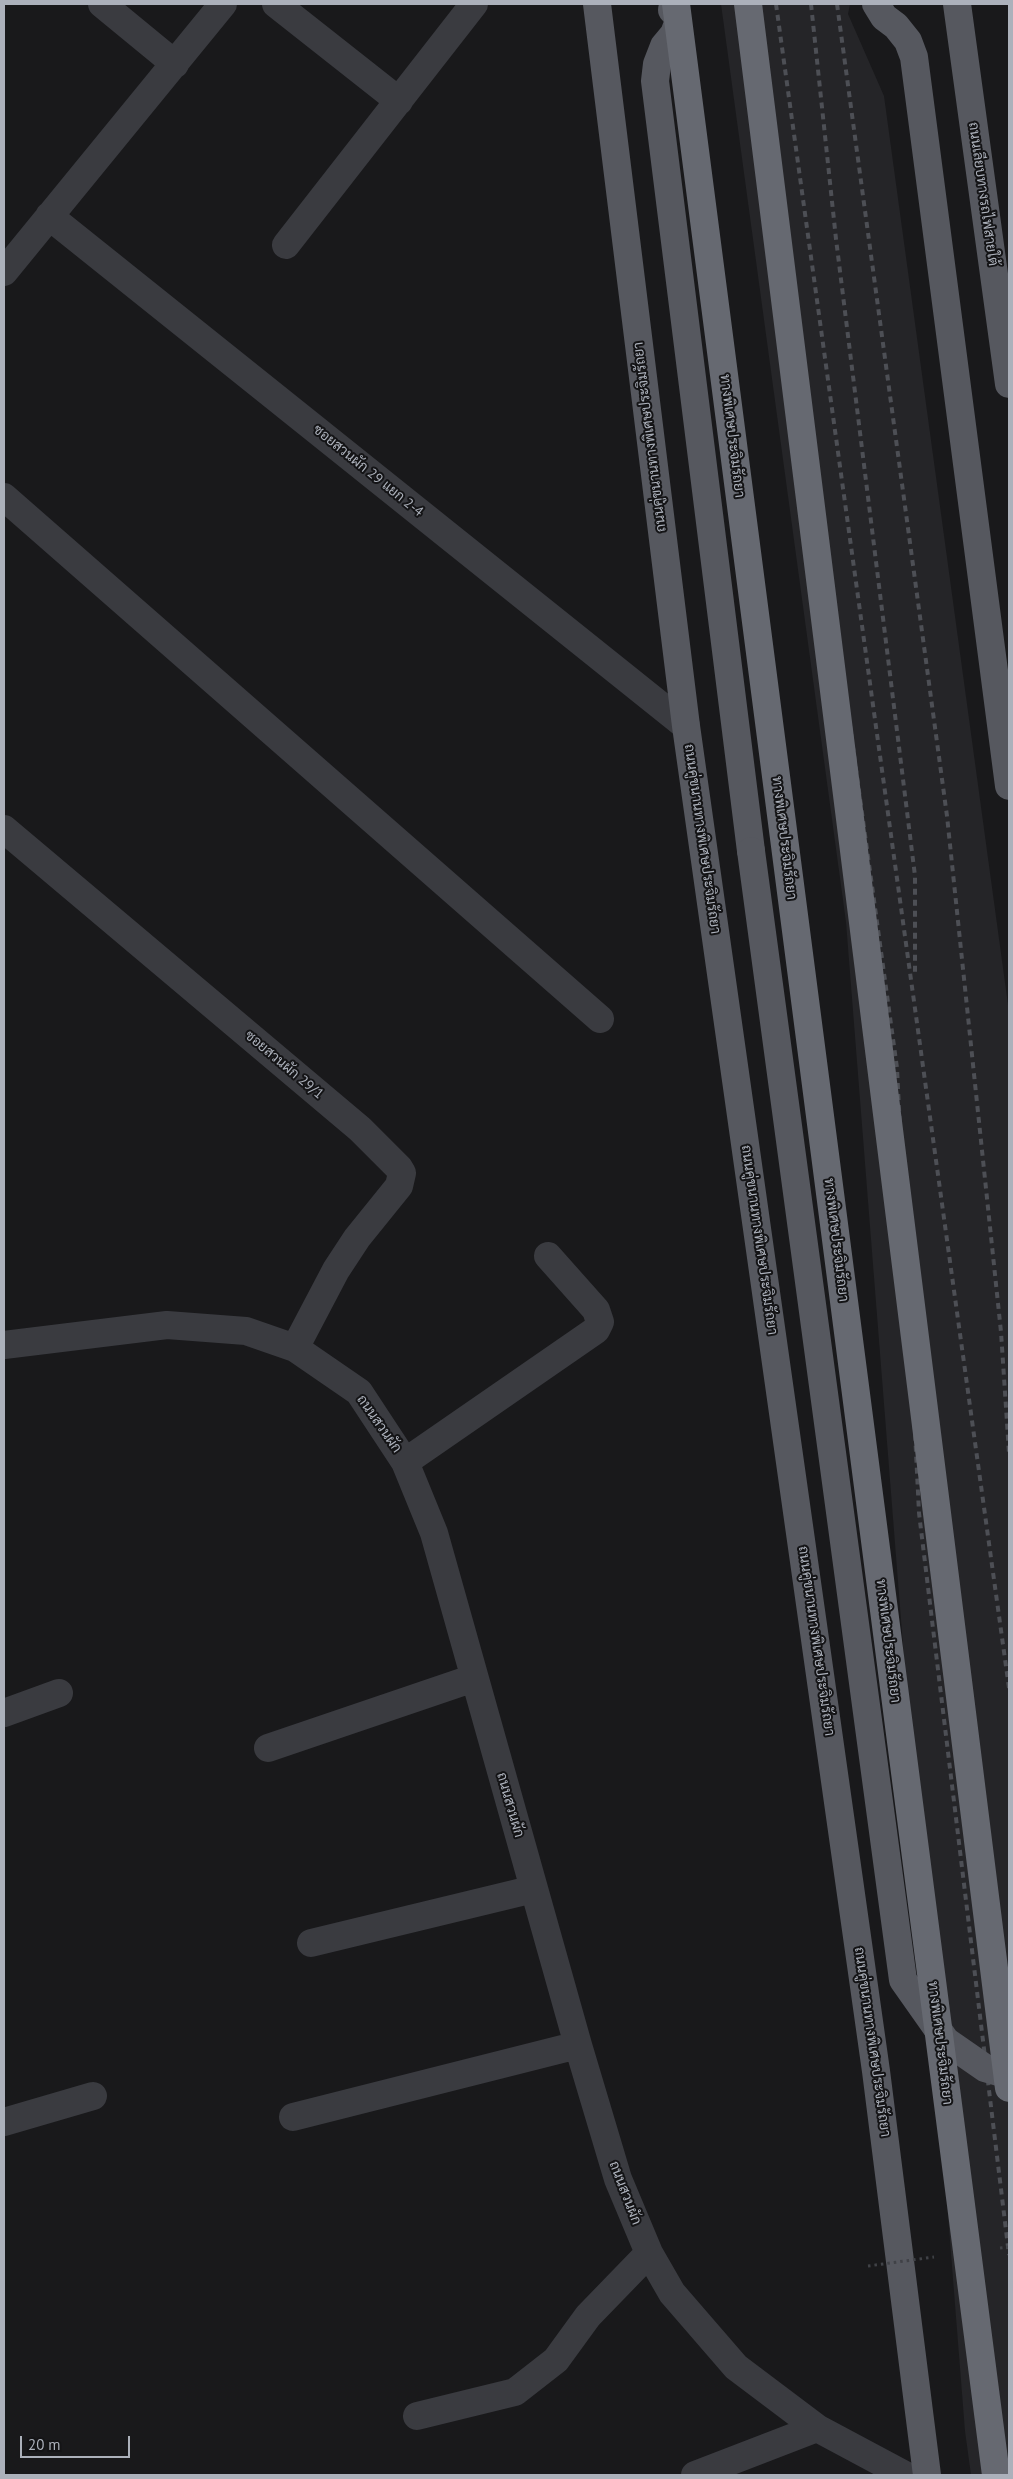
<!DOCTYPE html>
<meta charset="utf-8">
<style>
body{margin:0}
#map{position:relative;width:1013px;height:2479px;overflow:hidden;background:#19191b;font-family:"PT Sans",sans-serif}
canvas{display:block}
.frame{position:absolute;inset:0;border:5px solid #acb1bb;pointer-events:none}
.scale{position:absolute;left:20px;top:2436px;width:110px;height:22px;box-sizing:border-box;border:2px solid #acb1bb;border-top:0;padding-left:6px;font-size:15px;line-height:18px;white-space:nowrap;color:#acb1bb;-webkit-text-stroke:4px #141416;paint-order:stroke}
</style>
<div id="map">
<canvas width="1013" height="2479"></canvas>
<div class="frame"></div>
<div class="scale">20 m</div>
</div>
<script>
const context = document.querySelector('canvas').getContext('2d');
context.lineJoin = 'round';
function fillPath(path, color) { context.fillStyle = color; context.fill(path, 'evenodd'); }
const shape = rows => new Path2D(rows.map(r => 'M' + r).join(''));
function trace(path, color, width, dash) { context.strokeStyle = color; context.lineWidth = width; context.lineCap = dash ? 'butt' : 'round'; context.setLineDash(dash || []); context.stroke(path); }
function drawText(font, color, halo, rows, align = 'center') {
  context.font = font + ' "PT Sans",Sarabun,sans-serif'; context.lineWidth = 4; context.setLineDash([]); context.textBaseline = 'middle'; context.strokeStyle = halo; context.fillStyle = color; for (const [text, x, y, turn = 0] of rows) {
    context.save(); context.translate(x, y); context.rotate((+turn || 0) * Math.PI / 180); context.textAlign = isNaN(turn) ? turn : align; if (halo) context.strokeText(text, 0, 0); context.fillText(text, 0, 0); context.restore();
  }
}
fillPath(shape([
 [721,4,850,4,848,14,884,96,1009,1012,1009,2475,971,2475,965,2431,846,922]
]), '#252528');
trace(shape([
 [102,4,175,64],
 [276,4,399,101],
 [49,216,686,726],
 [286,245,474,4],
 [4,272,223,4],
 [4,497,600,1019],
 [4,829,360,1129,399,1168,402,1173,399,1186,357,1238,336,1270,295,1348],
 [4,1345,167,1325,246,1331,295,1348,359,1392,405,1462,434,1533,578,2045,618,2179,649,2253,672,2293,736,2367,817,2428,905,2475],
 [405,1462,596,1330,600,1322,596,1310,548,1256],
 [4,1713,59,1693],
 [268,1748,474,1678],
 [311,1943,534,1889],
 [293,2117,578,2045],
 [4,2122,93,2096],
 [417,2416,515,2392,556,2360,588,2316,649,2253],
 [695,2475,817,2428]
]), '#3a3b40', 28);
trace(shape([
 [597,4,686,726,876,2071,927,2475],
 [876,4,884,17,896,26,908,41,914,57,1009,786],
 [957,4,1009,384],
 [672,10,676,14,678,23,674,34,664,46,657,64,655,81,751,851]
]), '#56585f', 28);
trace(shape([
 [751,4,897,1068,919,1513,1009,2255],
 [776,4,1009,1688],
 [811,4,836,239,915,876,915,975],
 [837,4,947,816,1001,1332,1009,1453]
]), '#4d4f55', 4, [6, 5]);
trace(shape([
 [1000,2248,1009,2247],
 [868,2266,934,2257]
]), '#404247', 3, [2.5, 4]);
trace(shape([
 [751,851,903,1980,946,2041,985,2068,1009,2075]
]), '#56585f', 28);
trace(shape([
 [676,4,996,2475],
 [748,4,1009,2088]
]), '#666971', 28);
drawText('14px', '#acb1bb', '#141416', [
 ["ถนนเลียบทางรถไฟสายใต้",983,194,82],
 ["ทางพิเศษประจิมรัถยา",732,436,83],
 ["ถนนคู่ขนานทางพิเศษประจิมรัถยา",650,437,-97],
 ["ซอยสวนผัก 29 แยก 2-4",368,471,39],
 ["ทางพิเศษประจิมรัถยา",784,838,83],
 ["ถนนคู่ขนานทางพิเศษประจิมรัถยา",702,839,82],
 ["ซอยสวนผัก 29/1",284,1065,40],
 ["ถนนคู่ขนานทางพิเศษประจิมรัถยา",759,1240,82],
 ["ทางพิเศษประจิมรัถยา",836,1240,83],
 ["ถนนสวนผัก",379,1424,55],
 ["ถนนคู่ขนานทางพิเศษประจิมรัถยา",816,1641,82],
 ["ทางพิเศษประจิมรัถยา",888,1641,83],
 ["ถนนสวนผัก",510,1805,74],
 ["ถนนคู่ขนานทางพิเศษประจิมรัถยา",872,2042,82],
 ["ทางพิเศษประจิมรัถยา",940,2043,83],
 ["ถนนสวนผัก",625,2193,69]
]);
</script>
